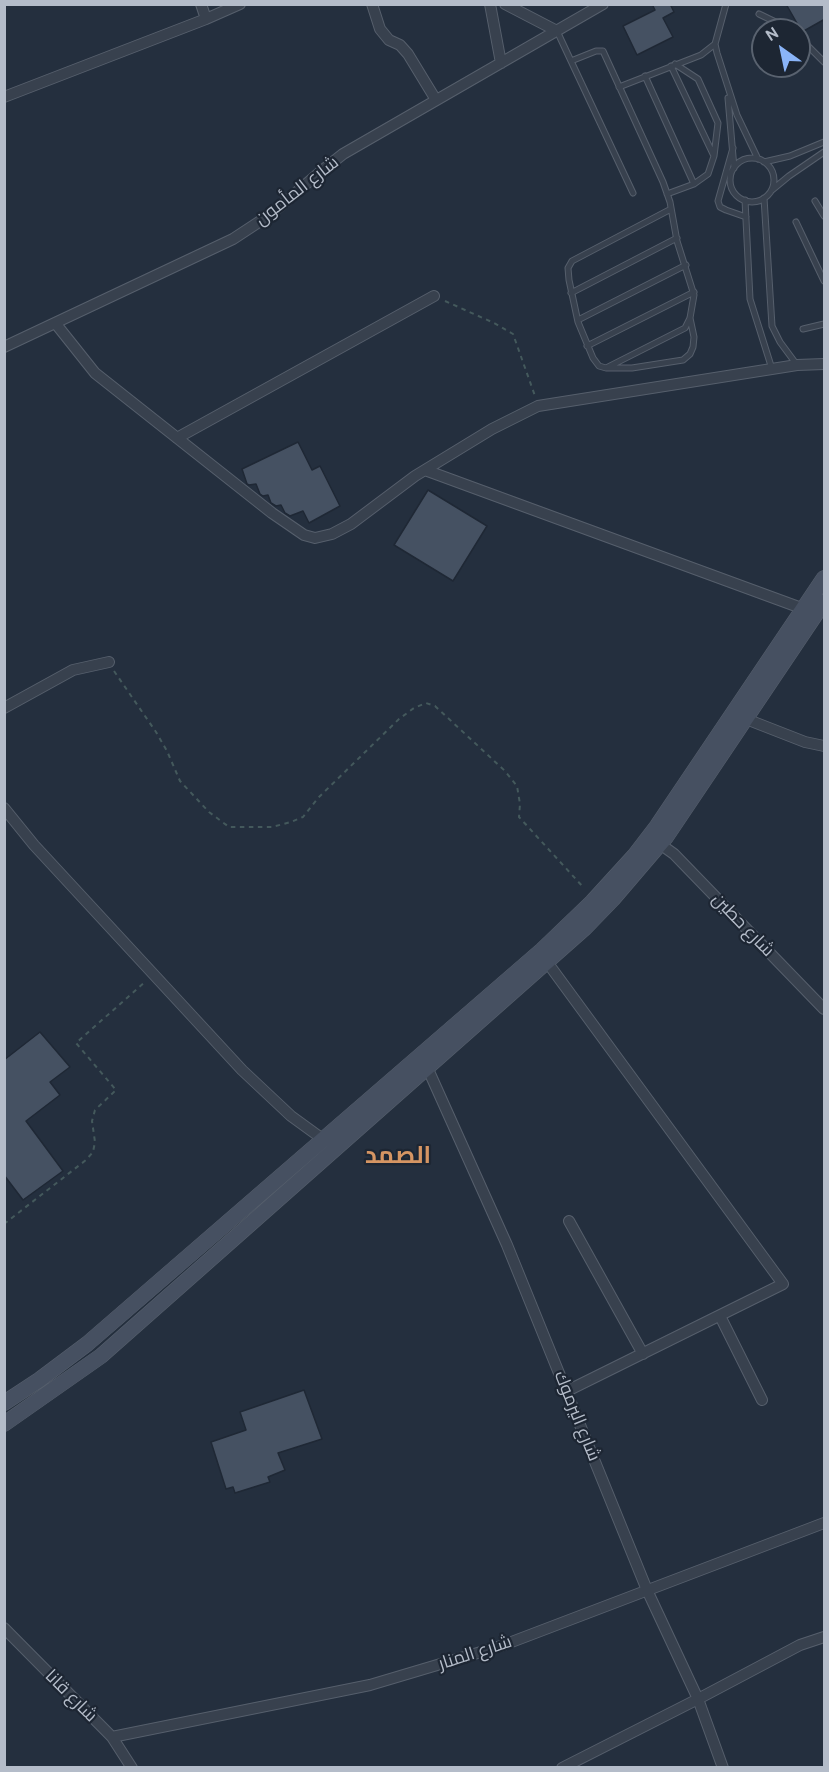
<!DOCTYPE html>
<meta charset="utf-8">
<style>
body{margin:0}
#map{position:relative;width:829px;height:1772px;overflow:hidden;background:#242f3e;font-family:Cabin,sans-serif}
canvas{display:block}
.frame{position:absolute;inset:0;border:6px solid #b4bcc9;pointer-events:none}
.north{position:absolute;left:751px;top:18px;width:60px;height:60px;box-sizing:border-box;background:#1d2633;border:2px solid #59626f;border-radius:50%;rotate:327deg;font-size:16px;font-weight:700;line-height:24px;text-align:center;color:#b4bcc9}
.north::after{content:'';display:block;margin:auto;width:21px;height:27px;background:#8ab4f8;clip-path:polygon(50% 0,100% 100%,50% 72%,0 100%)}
</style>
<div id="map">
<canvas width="829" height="1772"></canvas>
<div class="frame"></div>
<div class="north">N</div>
</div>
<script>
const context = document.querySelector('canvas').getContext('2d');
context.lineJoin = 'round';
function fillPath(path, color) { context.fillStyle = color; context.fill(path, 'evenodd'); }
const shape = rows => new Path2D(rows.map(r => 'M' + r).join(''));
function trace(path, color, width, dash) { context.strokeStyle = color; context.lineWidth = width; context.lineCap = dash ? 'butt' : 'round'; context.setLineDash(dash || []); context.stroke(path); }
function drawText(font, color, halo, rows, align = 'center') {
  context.font = font + ' Cabin,Cairo,sans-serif'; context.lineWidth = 4.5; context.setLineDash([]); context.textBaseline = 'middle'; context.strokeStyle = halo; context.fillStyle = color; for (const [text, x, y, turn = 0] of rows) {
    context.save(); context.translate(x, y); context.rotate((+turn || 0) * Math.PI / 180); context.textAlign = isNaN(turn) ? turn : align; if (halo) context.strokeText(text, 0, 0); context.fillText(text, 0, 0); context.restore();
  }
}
const building = shape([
 [652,4,670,4,674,12,663,18,673,37,637,55,623,26,655,10,652,4],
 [786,4,825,4,825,19,802,32,786,4],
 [298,442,312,470,320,466,340,506,309,523,303,511,290,516,285,513,281,505,276,506,271,503,268,495,263,496,260,494,256,484,249,485,247,484,242,469,298,442],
 [428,490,487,526,453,581,394,545,428,490],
 [40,1032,70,1067,50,1082,60,1095,26,1121,63,1171,23,1200,4,1175,4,1060,40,1032],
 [304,1390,322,1439,278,1453,285,1470,268,1477,270,1482,235,1493,233,1487,226,1489,211,1442,246,1430,240,1412,304,1390]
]);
fillPath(building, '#455162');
trace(building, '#1f2835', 1.5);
const service = shape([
 [726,4,715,44,717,53,737,115,758,159],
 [759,14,792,30],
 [557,31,571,61,596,51,603,51,663,182,670,202,677,241,694,295,690,318,685,328,606,368,599,366,593,358,578,322,569,280,568,268,572,261,671,209],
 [799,37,824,62],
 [571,61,633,193],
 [671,66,713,154],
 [645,76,694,184],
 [619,87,701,55,715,44],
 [728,98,734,168],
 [733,148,718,201,720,207,726,210,746,217],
 '730 180a22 22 0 1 1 44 0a22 22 0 1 1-44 0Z',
 [764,162,790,156,824,142],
 [772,190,789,176,824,152],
 [667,194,694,184,708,174,714,156,718,123,698,79,675,64],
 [764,198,772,326,780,342,797,365],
 [745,200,750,299,772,369],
 [815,201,824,216],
 [796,222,824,281],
 [571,293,677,238],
 [578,320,686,265],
 [803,329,824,324],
 [587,346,694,292],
 [607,368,632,368,683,360,690,354,693,347,694,337,690,318]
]);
const minor = shape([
 [201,4,206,19],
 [372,4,380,29,389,40,400,45,408,54,436,100],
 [490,4,501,63],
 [505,4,557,31],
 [4,97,206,19,240,4],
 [56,324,95,373,272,513,304,535,315,538,332,534,351,524,415,476,492,429,538,406,797,365,824,364],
 [4,347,233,239,271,214,319,173,343,154,603,4],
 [177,438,434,296],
 [425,470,804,609],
 [4,708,73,670,109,662],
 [746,719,805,742,824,746],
 [4,808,34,845,242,1070,291,1116,324,1140],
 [660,844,674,854,824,1009],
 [547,962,783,1284,567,1391],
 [427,1067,507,1245,647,1590,698,1699,723,1768],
 [569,1221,643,1354],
 [720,1316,762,1400],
 [4,1628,112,1737,132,1768],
 [112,1737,370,1685,501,1646,824,1523],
 [562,1768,698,1699,800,1645,824,1637]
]);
const secondary = shape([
 [4,1403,39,1380,87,1344,542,950,592,902,634,856,657,826,824,578],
 [4,1424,101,1356,585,928,613,899,666,837,824,602]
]);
trace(service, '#565f6c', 7);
trace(minor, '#565f6c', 12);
trace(secondary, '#565f6c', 16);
trace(shape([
 [445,301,494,323,513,334,535,396],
 [114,671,156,732,167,751,180,781,209,812,229,827,272,827,291,822,303,817,318,798,399,719,414,708,426,703,435,706,505,771,517,786,520,804,519,817,584,888],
 [4,1224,86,1160,93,1152,95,1142,92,1121,95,1110,116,1090,76,1043,145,982]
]), '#44595c', 2, [4.5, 4.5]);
trace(service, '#38414e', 5);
trace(minor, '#38414e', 10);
trace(secondary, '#465061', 15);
drawText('18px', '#b4bcc9', '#1d2633', [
 ["شارع المأمون",297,191,-38],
 ["شارع حطين",743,925,46],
 ["شارع اليرموك",577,1416,68],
 ["شارع المنار",475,1653,-18],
 ["شارع قانا",71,1696,45]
]);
drawText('bold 24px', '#d59563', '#1d2633', [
 ["الصمد",398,1156]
]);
</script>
